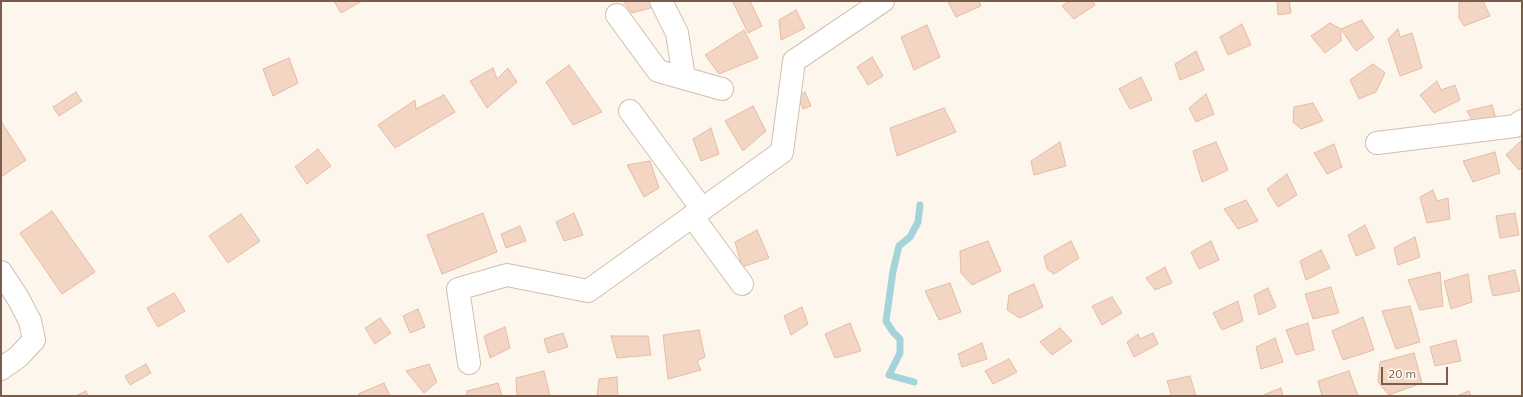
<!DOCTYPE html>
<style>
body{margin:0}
#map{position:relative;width:1523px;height:397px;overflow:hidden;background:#fdf6ec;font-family:Mulish,sans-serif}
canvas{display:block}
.frame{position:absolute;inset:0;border:2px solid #7a5c4d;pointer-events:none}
.scale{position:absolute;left:1381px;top:367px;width:67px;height:18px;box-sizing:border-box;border:2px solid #7a5c4d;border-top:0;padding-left:5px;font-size:12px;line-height:14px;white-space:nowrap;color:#7a5c4d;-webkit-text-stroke:3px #fffaf3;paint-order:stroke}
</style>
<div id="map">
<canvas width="1523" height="397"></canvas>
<div class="frame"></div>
<div class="scale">20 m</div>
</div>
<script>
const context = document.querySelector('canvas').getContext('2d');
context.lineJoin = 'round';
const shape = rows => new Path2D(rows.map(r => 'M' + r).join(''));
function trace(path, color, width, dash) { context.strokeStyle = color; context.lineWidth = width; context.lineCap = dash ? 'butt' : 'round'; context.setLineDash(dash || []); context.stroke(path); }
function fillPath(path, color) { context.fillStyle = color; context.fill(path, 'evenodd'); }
trace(shape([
 [914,382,889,375,900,353,900,339,893,332,886,321,893,271,899,246,910,237,918,222,920,205]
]), '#a5d3da', 7);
const building = shape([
 [334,1,362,1,341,13,334,1],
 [623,1,652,1,657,6,632,13,623,1],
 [734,1,750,1,762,26,748,33,733,2,734,1],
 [950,1,979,1,981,6,956,17,948,2,950,1],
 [1069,1,1092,1,1095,5,1074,19,1062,6,1069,1],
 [1277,1,1289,1,1291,13,1278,15,1277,1],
 [1483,1,1490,16,1464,26,1459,18,1459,2,1483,1],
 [796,10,805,28,781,40,779,20,796,10],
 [1362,20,1374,38,1356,51,1341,29,1362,20],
 [1330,23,1341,29,1341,41,1325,53,1311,36,1330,23],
 [1242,24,1251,45,1228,55,1220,37,1242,24],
 [927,25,940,57,914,70,901,37,927,25],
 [1398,29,1400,37,1412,33,1422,68,1400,76,1388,39,1398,29],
 [744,30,758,58,719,74,705,55,744,30],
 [1196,51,1204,70,1180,80,1175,64,1196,51],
 [872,57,883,76,868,85,857,67,872,57],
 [289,58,298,83,273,96,263,69,289,58],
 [1373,64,1385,73,1376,92,1359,99,1350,80,1373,64],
 [569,65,602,112,573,125,546,82,569,65],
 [493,68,497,79,508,68,517,82,487,108,470,81,493,68],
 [1141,77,1152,100,1130,109,1119,89,1141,77],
 [1437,81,1441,90,1455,85,1460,100,1434,113,1420,95,1437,81],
 [76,92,82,101,59,116,53,107,76,92],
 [805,92,811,106,803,109,797,96,805,92],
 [1206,94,1214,114,1196,122,1189,108,1206,94],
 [444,95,455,112,395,148,378,125,415,100,416,109,444,95],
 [1313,103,1323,121,1301,129,1293,122,1294,107,1313,103],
 [1492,105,1497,122,1477,129,1467,111,1492,105],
 [753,106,766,131,743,151,725,121,753,106],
 [944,108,956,132,897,156,890,128,944,108],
 [2,123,26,160,1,177,1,124,2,123],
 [711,128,719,154,701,161,693,139,711,128],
 [1522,140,1522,167,1519,170,1506,155,1522,140],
 [1060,142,1066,166,1034,175,1031,161,1060,142],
 [1216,142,1228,170,1202,182,1193,151,1216,142],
 [1334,144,1342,167,1327,174,1314,153,1334,144],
 [318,149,331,166,307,184,295,167,318,149],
 [1495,152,1500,173,1473,182,1463,161,1495,152],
 [650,161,659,188,644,197,627,165,650,161],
 [1287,174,1297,195,1278,207,1267,189,1287,174],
 [1433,190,1437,201,1448,198,1450,219,1427,223,1420,197,1433,190],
 [1246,200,1258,221,1238,229,1224,209,1246,200],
 [52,211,95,272,62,294,20,233,52,211],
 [483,213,497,252,442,274,427,235,483,213],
 [574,213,583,235,564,241,556,222,574,213],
 [1515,213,1519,235,1500,238,1496,216,1515,213],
 [241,214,260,241,228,263,209,236,241,214],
 [1365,225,1375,248,1356,256,1348,235,1365,225],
 [520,226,526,241,506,248,501,234,520,226],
 [757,230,769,258,742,267,735,242,757,230],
 [1415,237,1420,257,1398,265,1394,248,1415,237],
 [988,241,1001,271,972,285,961,273,960,251,988,241],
 [1071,241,1079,258,1054,274,1047,269,1044,256,1071,241],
 [1211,241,1219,260,1199,269,1191,252,1211,241],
 [1321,250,1330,268,1306,280,1300,261,1321,250],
 [1165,267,1172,283,1155,290,1146,278,1165,267],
 [1515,270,1520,291,1493,296,1488,276,1515,270],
 [1440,272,1443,306,1420,310,1408,280,1440,272],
 [1468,274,1472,302,1451,309,1444,281,1468,274],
 [950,283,961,312,939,320,925,291,950,283],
 [1034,284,1043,307,1020,318,1007,310,1009,295,1034,284],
 [1331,287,1339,313,1313,319,1305,294,1331,287],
 [1268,288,1276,307,1259,315,1254,295,1268,288],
 [174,293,185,311,158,327,147,308,174,293],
 [1112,297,1122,313,1102,325,1092,306,1112,297],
 [1238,301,1243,321,1222,330,1213,313,1238,301],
 [1410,306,1420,342,1396,349,1382,311,1410,306],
 [802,307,808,324,791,335,784,316,802,307],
 [418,309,425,327,410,333,403,316,418,309],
 [1363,317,1374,350,1343,360,1332,331,1363,317],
 [380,318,391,333,375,344,365,328,380,318],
 [850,323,861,351,835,358,825,334,850,323],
 [1308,323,1314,350,1296,355,1286,330,1308,323],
 [505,327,510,348,490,358,484,336,505,327],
 [1060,328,1072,341,1052,355,1040,342,1060,328],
 [699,330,705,357,697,361,701,370,668,379,663,335,699,330],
 [563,333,568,347,548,353,544,339,563,333],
 [1153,333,1158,344,1134,357,1127,342,1138,334,1140,339,1153,333],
 [611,336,648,336,651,355,617,358,611,336],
 [1275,338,1283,362,1261,369,1256,347,1275,338],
 [1456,340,1461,361,1435,366,1430,347,1456,340],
 [982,343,987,359,962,367,958,354,982,343],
 [1414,353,1422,383,1389,395,1378,382,1380,362,1414,353],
 [1009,359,1017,372,993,384,985,371,1009,359],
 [146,364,151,373,130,385,125,376,146,364],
 [429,364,437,382,424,393,406,371,429,364],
 [544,371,550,396,517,396,516,378,544,371],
 [1349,371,1358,396,1322,396,1318,381,1349,371],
 [1190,376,1196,396,1172,396,1167,381,1190,376],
 [617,377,618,396,597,396,599,379,617,377],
 [384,383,390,396,360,396,358,394,384,383],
 [498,383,502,396,467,396,467,391,498,383],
 [1281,388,1283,396,1261,396,1281,388],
 [86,391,88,396,76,396,86,391],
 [1469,391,1471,396,1457,396,1469,391]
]);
fillPath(building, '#f3d5c3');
trace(building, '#e6bba3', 1);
const minor = shape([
 [661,1,677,33,684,78],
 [617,15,658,71,722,89],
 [630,111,702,209],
 [1377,143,1515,126,1522,121],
 [692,216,742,284],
 [1,272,18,298,30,321,34,340,18,357,1,369],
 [469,363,458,289,507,275,588,291,782,152,794,61,883,1]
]);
trace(minor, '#d1beb0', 24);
trace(minor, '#fff', 22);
</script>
